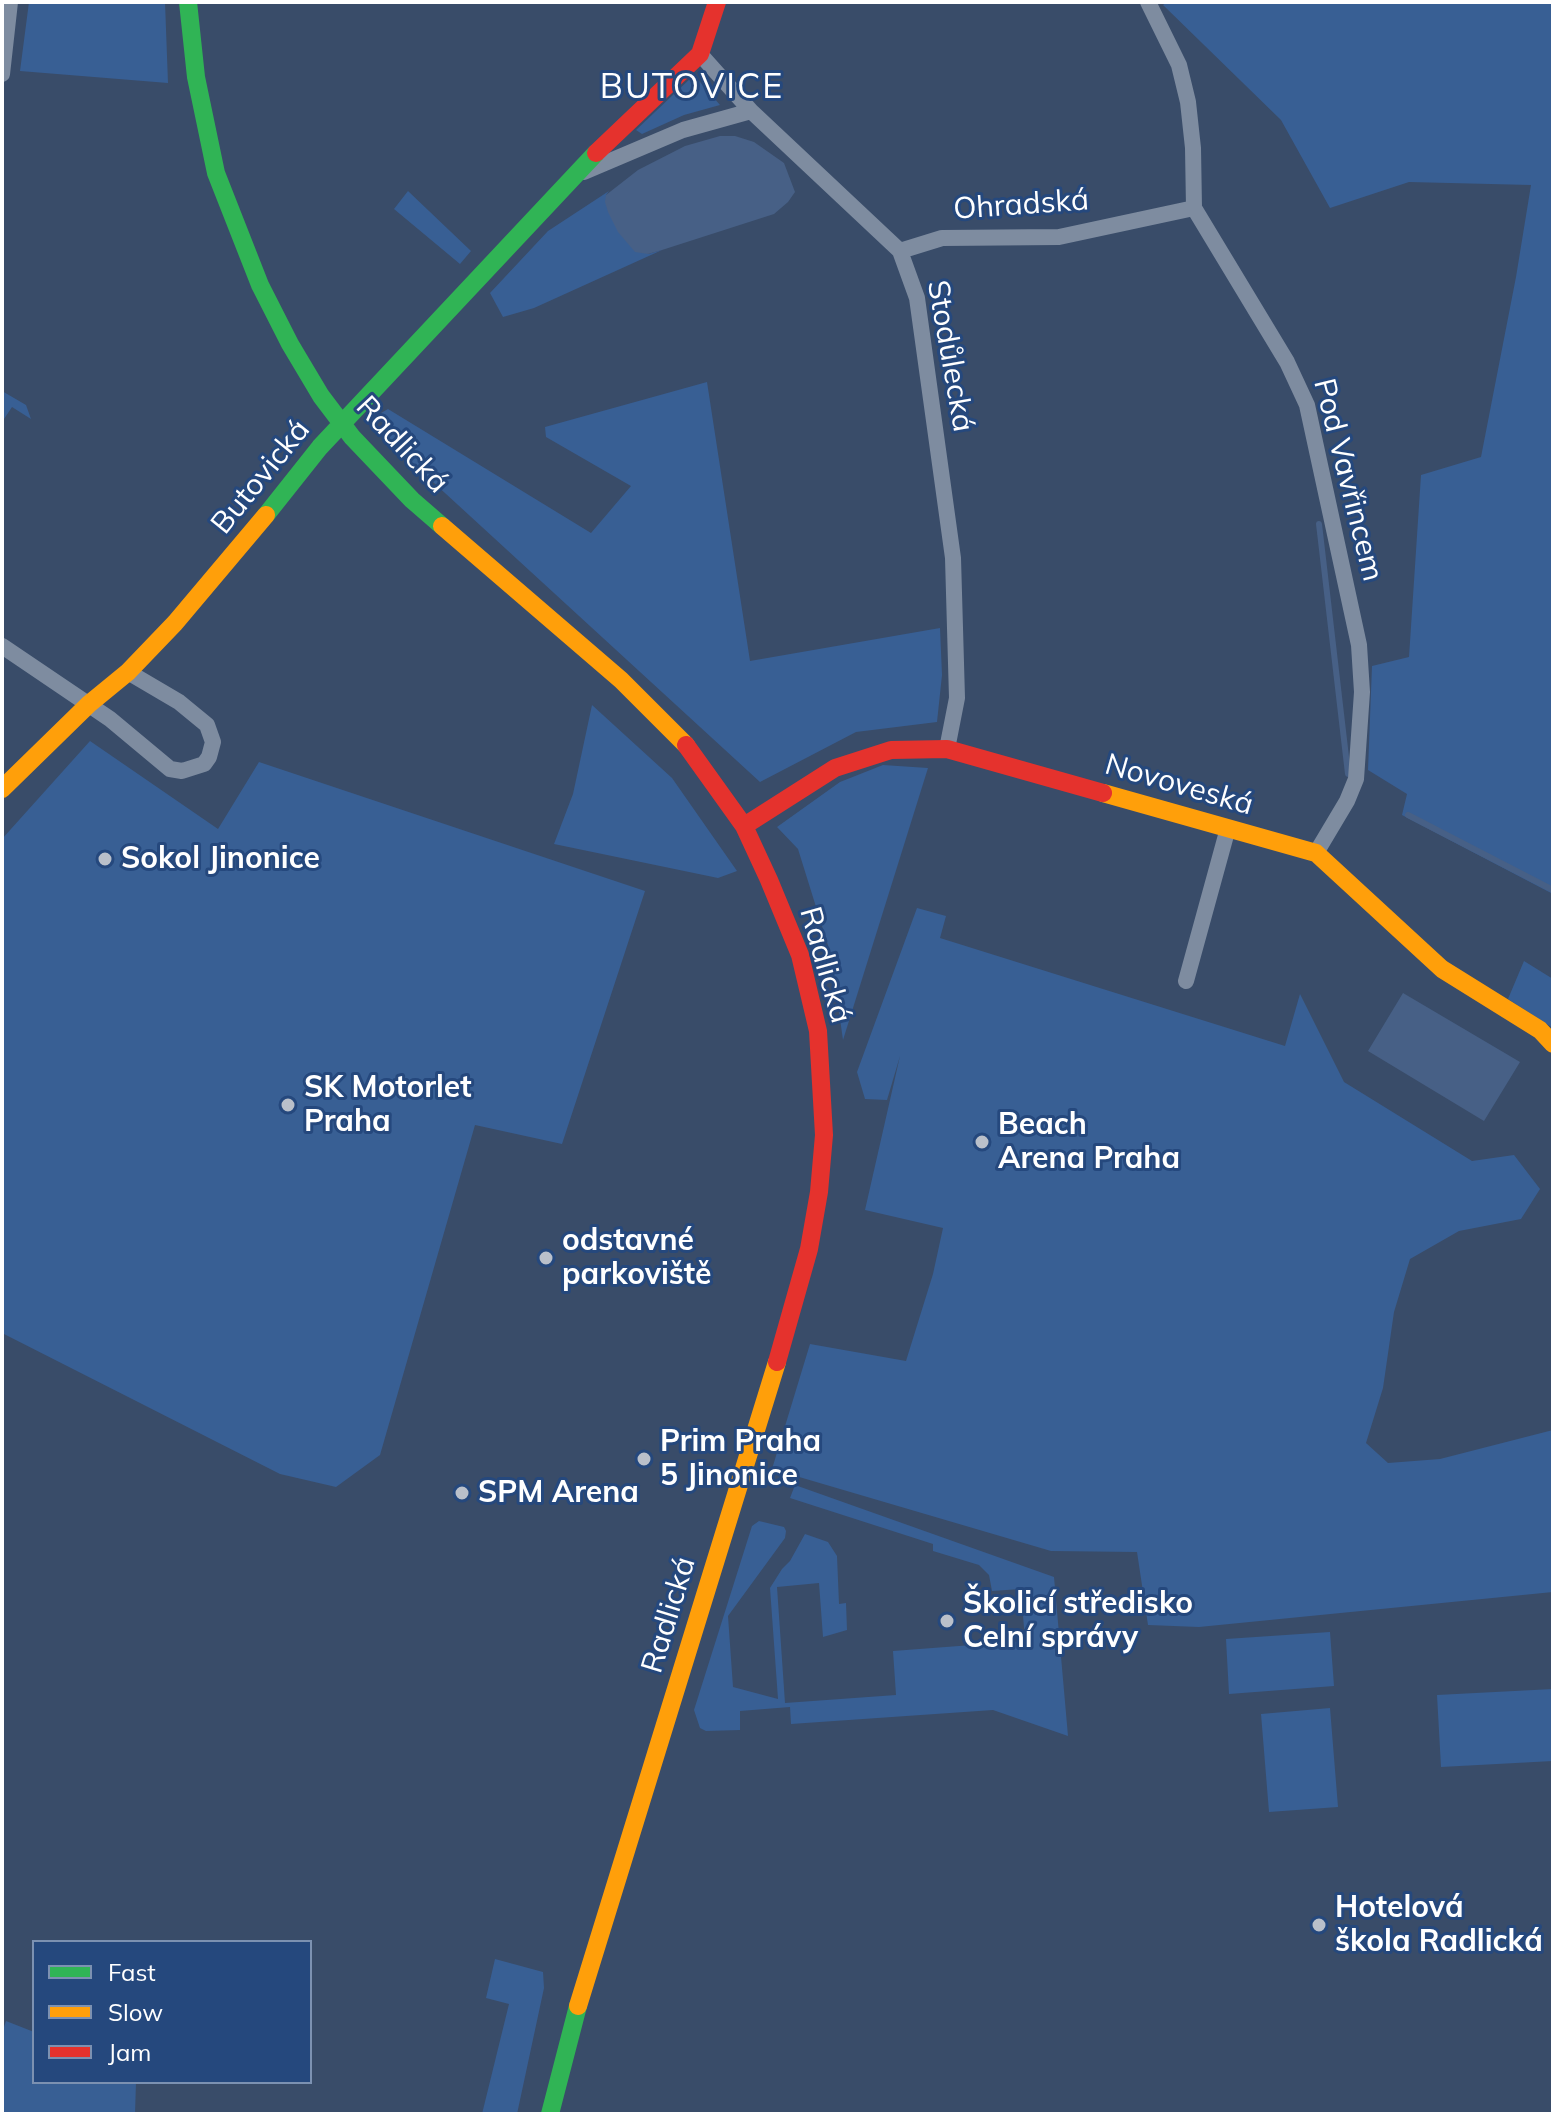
<!DOCTYPE html>
<meta charset="utf-8">
<style>
body{margin:0}
#map{position:relative;width:1555px;height:2116px;overflow:hidden;background:#394c69;font-family:Mulish,sans-serif}
canvas{display:block}
.frame{position:absolute;inset:0;border:4px solid #fff;pointer-events:none}
.legend{position:absolute;left:32px;top:1940px;width:280px;height:144px;box-sizing:border-box;background:#25487d;border:2px solid #7c91b1;margin:0;padding:10px 14px;list-style:none;font-size:24px;color:#fff}
.legend li{display:flex;align-items:center;gap:16px;height:40px}
.legend b{width:40px;border:2px solid #7c91b1}
</style>
<div id="map">
<canvas width="1555" height="2116"></canvas>
<div class="frame"></div>
<ul class="legend">
<li><b style="height:10px;background:#30b455"></b>Fast</li>
<li><b style="height:10px;background:#ff9f0a"></b>Slow</li>
<li><b style="height:10px;background:#e5322d"></b>Jam</li>
</ul>
</div>
<script>
const context = document.querySelector('canvas').getContext('2d');
context.lineJoin = 'round';
function fillPath(path, color) { context.fillStyle = color; context.fill(path, 'evenodd'); }
const shape = rows => new Path2D(rows.map(r => 'M' + r).join(''));
function trace(path, color, width, dash) { context.strokeStyle = color; context.lineWidth = width; context.lineCap = dash ? 'butt' : 'round'; context.setLineDash(dash || []); context.stroke(path); }
function drawText(font, color, halo, rows, align = 'center') {
  context.font = font + ' Mulish,sans-serif'; context.lineWidth = 6; context.setLineDash([]); context.textBaseline = 'middle'; context.strokeStyle = halo; context.fillStyle = color; for (const [text, x, y, turn = 0] of rows) {
    context.save(); context.translate(x, y); context.rotate((+turn || 0) * Math.PI / 180); context.textAlign = isNaN(turn) ? turn : align; if (halo) context.strokeText(text, 0, 0); context.fillText(text, 0, 0); context.restore();
  }
}
fillPath(shape([
 [29,2,165,2,168,83,20,71],
 [1167,2,1553,2,1553,894,1402,815,1407,794,1368,770,1372,666,1409,657,1421,475,1481,457,1516,277,1531,185,1409,182,1330,208,1281,120,1163,5],
 [694,75,720,105,684,115,642,134,636,130],
 [408,191,471,251,460,264,394,209],
 [609,191,606,195,648,254,662,250,534,308,503,317,490,293,548,231],
 [707,382,750,661,940,628,942,675,937,722,856,732,760,782,385,438,381,413,388,409,591,533,631,486,546,437,545,427],
 [2,391,26,405,31,419,12,407,2,422],
 [592,705,672,778,737,871,718,878,554,844,573,794],
 [90,741,218,829,259,762,645,891,562,1144,475,1125,380,1455,336,1487,280,1474,2,1333,2,839],
 [883,765,928,768,843,1040,831,955,798,849,777,827,840,782],
 [917,908,946,916,940,938,1285,1046,1300,994,1344,1082,1472,1161,1514,1155,1540,1189,1521,1219,1459,1231,1410,1259,1394,1312,1383,1388,1366,1443,1388,1463,1440,1459,1553,1430,1553,1592,1199,1627,1148,1625,1137,1552,1051,1551,772,1469,810,1344,906,1361,933,1274,943,1228,865,1210,900,1056,887,1100,865,1099,857,1072],
 [1524,961,1553,979,1553,1028,1508,999],
 [795,1485,1054,1577,1068,1736,993,1710,791,1724,790,1707,740,1711,740,1730,706,1731,700,1728,694,1710,752,1526,759,1521,784,1527,786,1531,785,1538,728,1616,733,1687,778,1699,770,1588,782,1569,790,1561,805,1534,828,1542,837,1556,839,1604,846,1603,847,1630,823,1637,819,1583,777,1587,785,1703,896,1695,893,1651,1025,1641,1021,1589,992,1591,989,1575,979,1565,933,1551,933,1544,790,1498],
 [1330,1632,1334,1686,1229,1694,1226,1639],
 [1553,1689,1553,1761,1441,1767,1437,1695],
 [1330,1708,1338,1807,1269,1812,1261,1714],
 [495,1959,543,1972,544,1988,517,2114,482,2114,509,2004,486,1998],
 [6,2021,34,2032,34,2082,136,2082,135,2114,2,2114,2,2033]
]), '#385f94');
fillPath(shape([
 [720,136,735,136,754,142,784,163,795,192,788,202,774,214,662,250,648,254,635,252,618,232,608,212,605,202,606,195,638,170,685,146],
 [1403,993,1520,1062,1484,1121,1368,1051]
]), '#476086');
trace(shape([
 [1319,524,1348,774],
 [1408,815,1553,890]
]), '#476086', 6);
trace(shape([
 [1148,2,1179,65,1188,102,1193,148,1194,208,1287,362,1307,405,1359,645,1362,692,1356,779,1347,801,1316,853],
 [700,54,751,111,900,251,917,298,953,558,957,698,947,749],
 [2,74,10,2],
 [584,172,683,130,751,111],
 [900,251,942,238,1059,237,1194,208],
 [2,646,110,719,170,769,182,771,204,764,209,757,213,742,207,725,179,702,128,672],
 [1186,981,1228,828]
]), '#7e8ca0', 16);
trace(shape([
 [188,2,196,77,216,173,260,285,290,344,321,396,352,437,412,500,442,526],
 [266,515,320,447,596,153],
 [550,2114,578,2006]
]), '#30b455', 18);
trace(shape([
 [442,526,621,680,686,745],
 [2,789,89,704,128,672,175,623,266,515],
 [1103,793,1316,853,1442,969,1540,1030,1553,1044],
 [578,2006,777,1362]
]), '#ff9f0a', 18);
trace(shape([
 [596,153,700,54,717,2],
 [686,745,744,826,769,880,800,955,818,1031,824,1135,819,1192,809,1249,777,1362],
 [744,826,835,768,891,750,947,749,1103,793]
]), '#e5322d', 18);
for (const [x, y, r, color] of [
 [105,859,8,"#bac0ca"],
 [288,1105,8,"#bac0ca"],
 [982,1142,8,"#bac0ca"],
 [546,1258,8,"#bac0ca"],
 [644,1459,8,"#bac0ca"],
 [462,1493,8,"#bac0ca"],
 [947,1621,8,"#bac0ca"],
 [1319,1925,8,"#bac0ca"]
]) { const dot = new Path2D(); dot.arc(x, y, r, 0, 2 * Math.PI); context.fillStyle = color; context.fill(dot); trace(dot, '#25487d', 3); }
drawText('30px', '#fff', '#25487d', [
 ["Ohradská",1021,205,-4],
 ["Stodůlecká",950,356,80],
 ["Radlická",402,445,47],
 ["Butovická",261,477,-51],
 ["Pod Vavřincem",1348,480,76],
 ["Novoveská",1179,785,16],
 ["Radlická",825,965,74],
 ["Radlická",669,1615,-73]
]);
drawText('bold 30px', '#fff', '#25487d', [
 ["Sokol Jinonice",121,859],
 ["SK Motorlet",304,1088],
 ["Praha",304,1122],
 ["Beach",998,1125],
 ["Arena Praha",998,1159],
 ["odstavné",562,1241],
 ["parkoviště",562,1275],
 ["Prim Praha",660,1442],
 ["5 Jinonice",660,1476],
 ["SPM Arena",478,1493],
 ["Školicí středisko",963,1604],
 ["Celní správy",963,1638],
 ["Hotelová",1335,1908],
 ["škola Radlická",1335,1942]
], 'left');
context.letterSpacing = '2px';
drawText('34px', '#fff', '#25487d', [
 ["BUTOVICE",692,88]
]);
context.letterSpacing = '0px';
</script>
